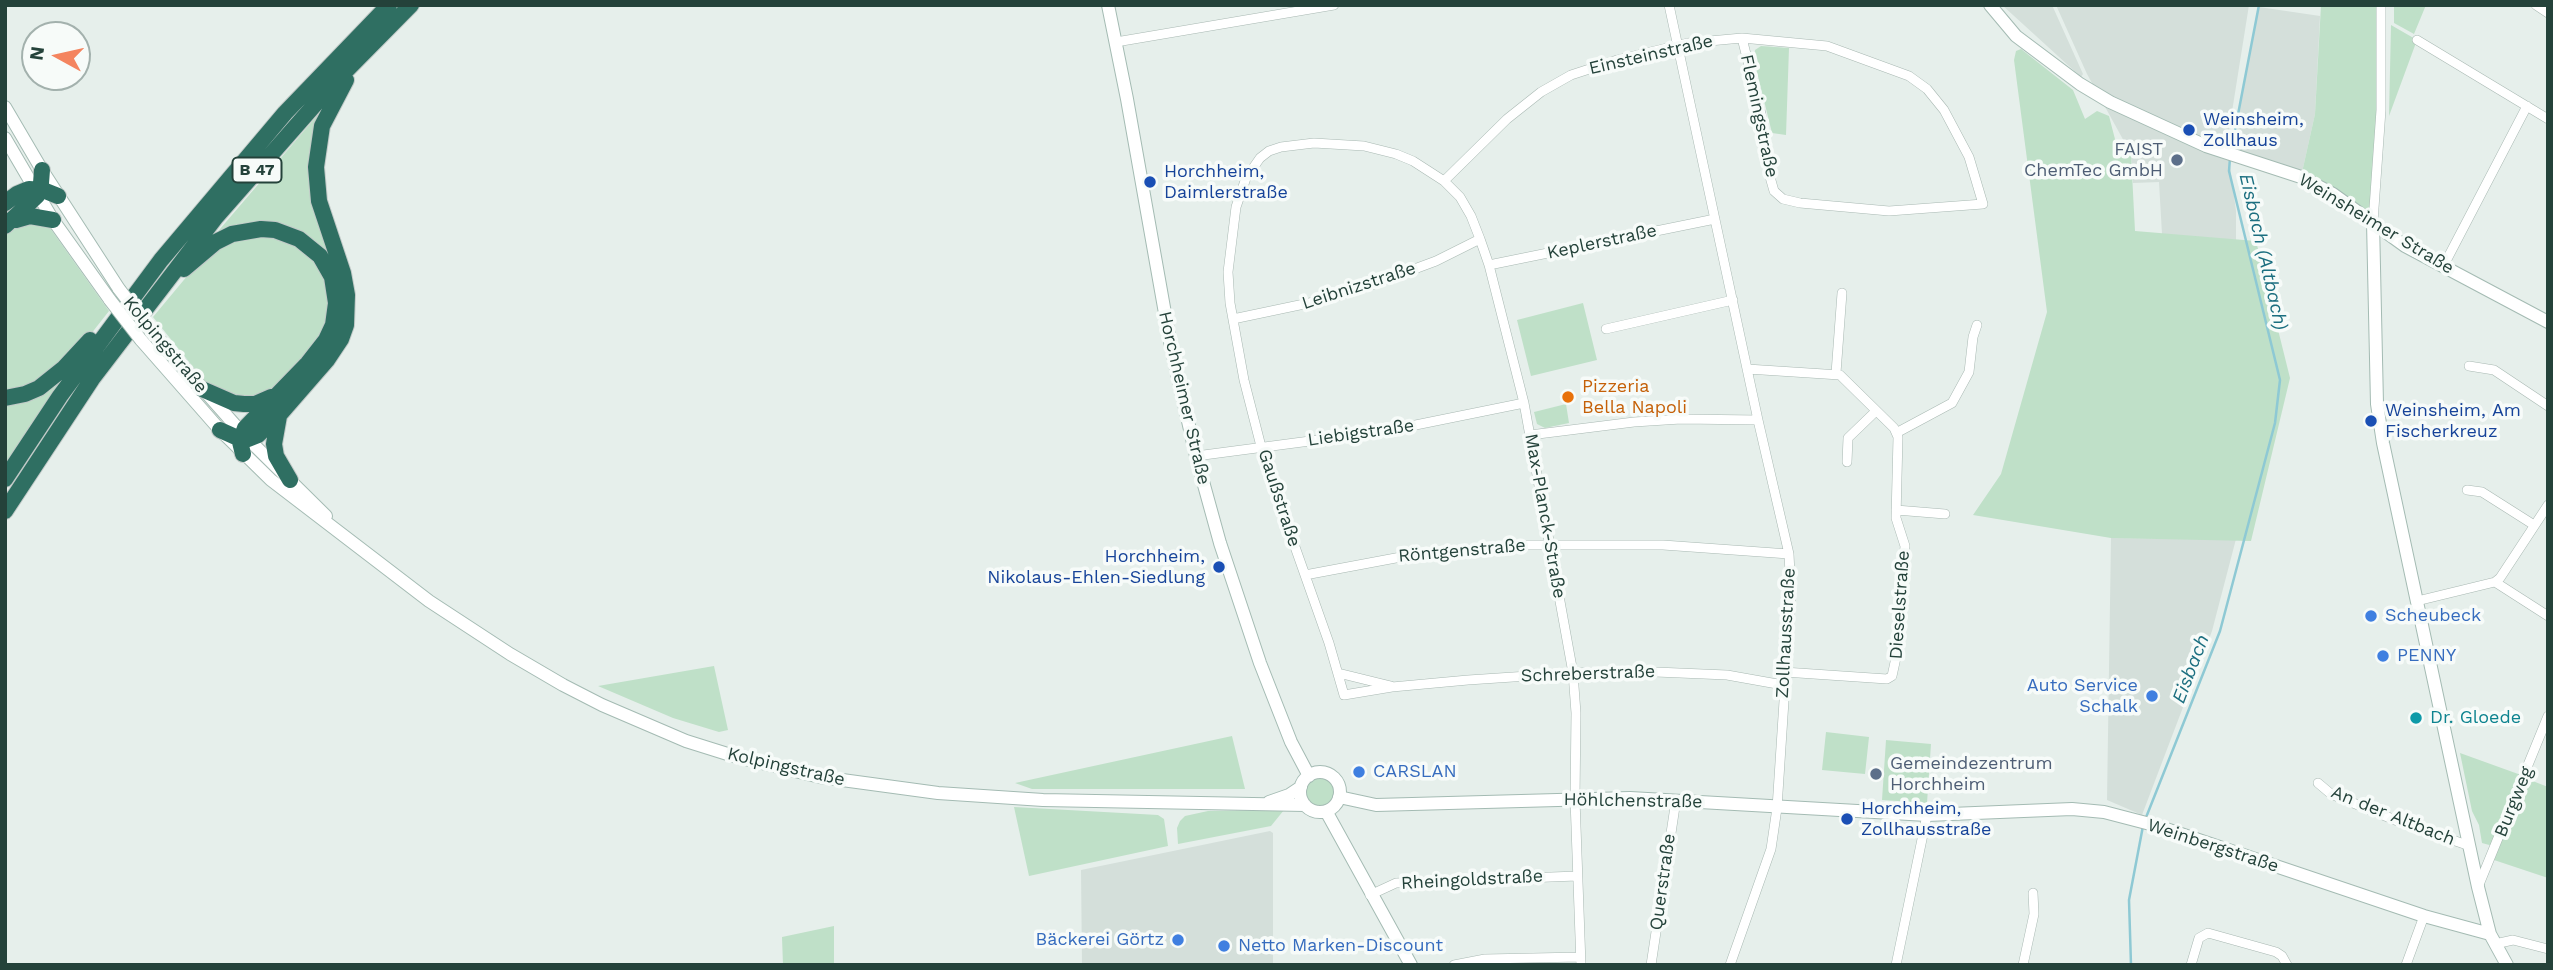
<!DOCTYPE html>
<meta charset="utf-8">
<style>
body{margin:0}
#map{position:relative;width:2553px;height:970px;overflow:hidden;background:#e6efeb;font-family:"Work Sans",sans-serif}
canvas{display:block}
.frame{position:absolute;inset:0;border:7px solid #24423a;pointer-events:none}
.north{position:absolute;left:21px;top:21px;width:70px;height:70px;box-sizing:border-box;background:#f7fbf9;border:2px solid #a3b1ad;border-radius:50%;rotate:278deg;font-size:19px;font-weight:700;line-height:28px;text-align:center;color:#24423a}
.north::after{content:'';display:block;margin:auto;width:24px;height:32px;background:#f4845f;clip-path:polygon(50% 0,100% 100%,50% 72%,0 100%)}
</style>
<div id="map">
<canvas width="2553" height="970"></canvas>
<div class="frame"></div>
<div class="north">N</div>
</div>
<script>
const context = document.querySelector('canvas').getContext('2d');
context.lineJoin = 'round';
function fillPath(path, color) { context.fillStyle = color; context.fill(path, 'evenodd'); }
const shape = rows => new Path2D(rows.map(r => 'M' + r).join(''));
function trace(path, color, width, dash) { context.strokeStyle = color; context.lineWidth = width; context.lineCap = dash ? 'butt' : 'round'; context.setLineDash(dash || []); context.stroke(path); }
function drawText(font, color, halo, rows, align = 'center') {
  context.font = font + ' "Work Sans",sans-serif'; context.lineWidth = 7; context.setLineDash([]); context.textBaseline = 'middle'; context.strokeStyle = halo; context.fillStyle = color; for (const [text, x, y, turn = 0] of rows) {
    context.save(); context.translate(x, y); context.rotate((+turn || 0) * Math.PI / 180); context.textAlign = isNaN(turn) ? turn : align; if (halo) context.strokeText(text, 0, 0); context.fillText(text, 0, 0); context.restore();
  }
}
fillPath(shape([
 [2002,5,2052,5,2083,74,2081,77],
 [2056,5,2249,5,2227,143,2236,211,2236,240,2162,234,2159,182,2133,183,2131,154,2087,74],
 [2259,7,2320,16,2315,114,2301,177,2233,154,2232,142],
 [2111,538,2236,539,2212,631,2142,815,2107,800],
 [1270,831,1273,833,1273,965,1082,965,1081,870]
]), '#d4dfda');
fillPath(shape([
 [2321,5,2381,5,2373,222,2301,177,2315,114],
 [2394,5,2426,5,2414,34,2394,23],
 [2391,25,2417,40,2389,116],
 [1761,46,1789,48,1786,135,1772,133,1754,60,1755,50],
 [2021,49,2073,90,2085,119,2097,111,2109,116,2116,143,2125,143,2131,154,2135,231,2256,241,2290,378,2251,541,2111,538,1973,515,2001,474,2047,312,2014,60,2016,51],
 [327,104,317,218,335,262,260,222,241,224,214,236],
 [23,224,45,225,50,228,109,311,83,344,54,373,5,394,5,234],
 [264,233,301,245,325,274,331,311,321,340,275,389,243,400,206,383,153,317,193,269,221,248,242,238],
 [1583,303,1597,360,1531,376,1517,320],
 [58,384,5,464,5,405,32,399],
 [1566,404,1569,423,1545,428,1537,424,1534,412],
 [714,666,728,730,719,732,673,718,598,686],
 [1826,732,1869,737,1865,774,1822,770],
 [1232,736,1245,789,1032,789,1015,783],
 [1886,740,1931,744,1927,803,1882,800],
 [2460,753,2521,775,2493,846,2482,843,2479,825,2472,811],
 '1305 792a15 15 0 1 1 30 0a15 15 0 1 1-30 0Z',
 [2525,778,2548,787,2548,878,2494,860],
 [1014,807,1158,815,1164,819,1168,846,1029,876],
 [1284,810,1271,826,1178,844,1177,828,1180,821,1185,816,1208,811],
 [834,926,834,965,783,965,782,937]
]), '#bfe0c8');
trace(shape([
 [2231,151,2259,5],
 [2145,820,2220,631,2275,423,2280,380,2229,171,2230,158],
 [2131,965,2129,900,2143,826]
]), '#8ec9d4', 2.5);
const street = shape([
 [1669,5,1758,420,1789,554,1791,594,1777,808,1771,849,1730,965],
 [2536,5,2548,13],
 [2417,40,2548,119],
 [1116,42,1334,5],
 [1444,181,1507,119,1541,92,1571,75,1617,60,1688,43,1742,38,1827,46,1909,76,1927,89,1944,110,1969,157,1983,204,1889,211,1800,203,1783,199,1774,191,1770,177,1761,114,1742,38],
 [2373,222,2381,110,2381,5],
 [1489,265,1715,219],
 [2444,265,2527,106],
 [1233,319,1328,299,1366,287,1436,261,1480,239],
 [1606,329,1733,300],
 [2469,366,2494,370,2548,406],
 [1747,369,1840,375,1894,428,1898,437,1896,518,1905,546,1897,653,1892,676,1887,679,1784,672],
 [1836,373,1842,293],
 [1898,432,1952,403,1969,372,1973,337,1977,325],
 [1530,435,1634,422,1681,419,1758,420],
 [1196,456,1386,431,1524,403],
 [1847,462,1848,438,1876,411],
 [2467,490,2482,492,2534,525],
 [1896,510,1945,514],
 [1305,575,1417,554,1514,545,1663,545,1789,554],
 [2495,582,2548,616],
 [2417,601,2495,582,2500,578,2548,505],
 [1338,673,1391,686],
 [2318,783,2331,794,2400,822,2470,846],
 [2478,887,2548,716],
 [1370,895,1396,883,1577,876],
 [2495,944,2513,940,2548,949],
 [1454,965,1485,959,1580,957],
 [1581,965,1575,799,1576,713,1573,673,1524,403,1489,265,1480,239,1471,216,1460,197,1444,181,1413,161,1396,154,1364,146,1314,143,1281,147,1269,151,1260,158,1246,178,1236,207,1228,272,1230,303,1244,380,1265,462,1329,643,1344,695,1392,687,1468,680,1573,673,1632,671,1727,675,1783,685],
 [1651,965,1676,800],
 [1896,965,1927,815],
 [2023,965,2034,914,2033,893],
 [2191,965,2199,938,2208,933,2276,952,2282,956,2287,965],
 [2406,965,2424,916]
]);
const secondary = shape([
 [1108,5,1127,99,1171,347,1196,456,1220,543,1260,663,1291,742,1309,776],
 [1990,5,2016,36,2080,84,2110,102,2206,146,2301,177,2333,194,2405,246,2548,322],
 [5,107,42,170,119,289],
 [5,138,53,220,110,300],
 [2373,222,2377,404,2383,443,2478,887,2490,934,2507,965],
 [149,328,242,433,326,516],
 [141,340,220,430,271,480,429,601,510,654,563,685,602,705,686,741,737,757,820,777,938,793,1043,800,1305,805],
 '1300 792a20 20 0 1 1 40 0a20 20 0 1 1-40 0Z',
 [1339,797,1376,805,1630,798,1927,815,2072,809,2104,812,2154,825,2424,916,2490,934],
 [1269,802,1289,795,1301,787],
 [1326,811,1411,965]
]);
const highway = shape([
 [5,203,17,194,29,189,43,190,58,196],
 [16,220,30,216,53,220],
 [5,226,37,196,41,183,42,170],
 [184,269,216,242,232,234,261,229,275,230,299,239,320,256,332,277,336,303,333,325,326,340,308,363,245,428,240,442,243,454],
 [202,389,234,403,244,404,255,404,271,397],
 [5,398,25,394,39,388,64,368,90,340],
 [279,416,274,444,276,456,290,480],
 [220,430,240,439,248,439,258,435,280,414,327,360,341,339,346,325,347,295,343,273,319,201,316,167,322,126,346,80],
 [5,479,60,396,161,260,285,113,389,5],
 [5,511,92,379,216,217,333,84,411,5]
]);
trace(street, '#a8b8b2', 10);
trace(secondary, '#a4bbb3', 14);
trace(highway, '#c2cac8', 18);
trace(street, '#fff', 9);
trace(secondary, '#fff', 12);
trace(highway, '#2f6f62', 16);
const secondaryBridge = shape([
 [119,289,149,328],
 [110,300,141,340]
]);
trace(secondaryBridge, '#a4bbb3', 14, []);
trace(secondaryBridge, '#fff', 12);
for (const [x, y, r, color] of [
 [2189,130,7,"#1a4fb4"],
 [2177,160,7,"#5c6f8a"],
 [1150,182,7,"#1a4fb4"],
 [1568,397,7,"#e8710a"],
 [2371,421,7,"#1a4fb4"],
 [1219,567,7,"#1a4fb4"],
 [2371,616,7,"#3f7fe0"],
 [2383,656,7,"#3f7fe0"],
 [2152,696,7,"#3f7fe0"],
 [2416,718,7,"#0f9aa8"],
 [1359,772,7,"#3f7fe0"],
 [1876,774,7,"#5c6f8a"],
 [1847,819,7,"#1a4fb4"],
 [1178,940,7,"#3f7fe0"],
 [1224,946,7,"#3f7fe0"]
]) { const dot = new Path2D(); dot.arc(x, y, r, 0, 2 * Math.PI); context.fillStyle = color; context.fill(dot); trace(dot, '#f7fbf9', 2.5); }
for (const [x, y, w] of [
 [257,170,49]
]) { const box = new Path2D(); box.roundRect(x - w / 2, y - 12.5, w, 25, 5); context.fillStyle = '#f7fbf9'; context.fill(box); trace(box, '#24423a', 2); }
drawText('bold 16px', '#24423a', null, [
 ["B 47",257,170]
]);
drawText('18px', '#24423a', '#f7fbf9', [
 ["Einsteinstraße",1651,55,-13],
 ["Flemingstraße",1759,116,78],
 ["Weinsheimer Straße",2376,224,31],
 ["Keplerstraße",1602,242,-12],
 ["Leibnizstraße",1359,286,-18],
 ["Kolpingstraße",165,345,50],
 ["Horchheimer Straße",1184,398,77],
 ["Liebigstraße",1361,433,-8],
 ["Gaußstraße",1279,498,72],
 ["Max-Planck-Straße",1545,516,80],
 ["Röntgenstraße",1462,551,-5],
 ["Dieselstraße",1900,605,-86],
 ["Zollhausstraße",1786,633,-87],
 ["Schreberstraße",1588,674,-2],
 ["Kolpingstraße",786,767,13],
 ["Höhlchenstraße",1633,801,1],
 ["Burgweg",2514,802,-68],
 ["An der Altbach",2393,816,22],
 ["Weinbergstraße",2213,846,18],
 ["Rheingoldstraße",1472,880,-3],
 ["Querstraße",1663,882,-82]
]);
drawText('18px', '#164399', '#f7fbf9', [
 ["Weinsheim,",2203,120],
 ["Zollhaus",2203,141],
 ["Horchheim,",1164,172],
 ["Daimlerstraße",1164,193],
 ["Weinsheim, Am",2385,411],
 ["Fischerkreuz",2385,432],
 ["Horchheim,",1205,557,"right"],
 ["Nikolaus-Ehlen-Siedlung",1205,578,"right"],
 ["Horchheim,",1861,809],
 ["Zollhausstraße",1861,830]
], 'left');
drawText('18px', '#4e5e75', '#f7fbf9', [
 ["FAIST",2163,150],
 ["ChemTec GmbH",2163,171],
 ["Gemeindezentrum",1890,764,"left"],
 ["Horchheim",1890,785,"left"]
], 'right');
drawText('18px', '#c56008', '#f7fbf9', [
 ["Pizzeria",1582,387],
 ["Bella Napoli",1582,408]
], 'left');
drawText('18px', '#366cbe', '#f7fbf9', [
 ["Scheubeck",2385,616],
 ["PENNY",2397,656],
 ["Auto Service",2138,686,"right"],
 ["Schalk",2138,707,"right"],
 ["CARSLAN",1373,772],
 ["Bäckerei Görtz",1164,940,"right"],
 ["Netto Marken-Discount",1238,946]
], 'left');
drawText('18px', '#0d838f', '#f7fbf9', [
 ["Dr. Gloede",2430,718]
], 'left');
drawText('italic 19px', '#1c6f80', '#f7fbf9', [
 ["Eisbach (Altbach)",2263,252,77],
 ["Eisbach",2191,669,-69]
]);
</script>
